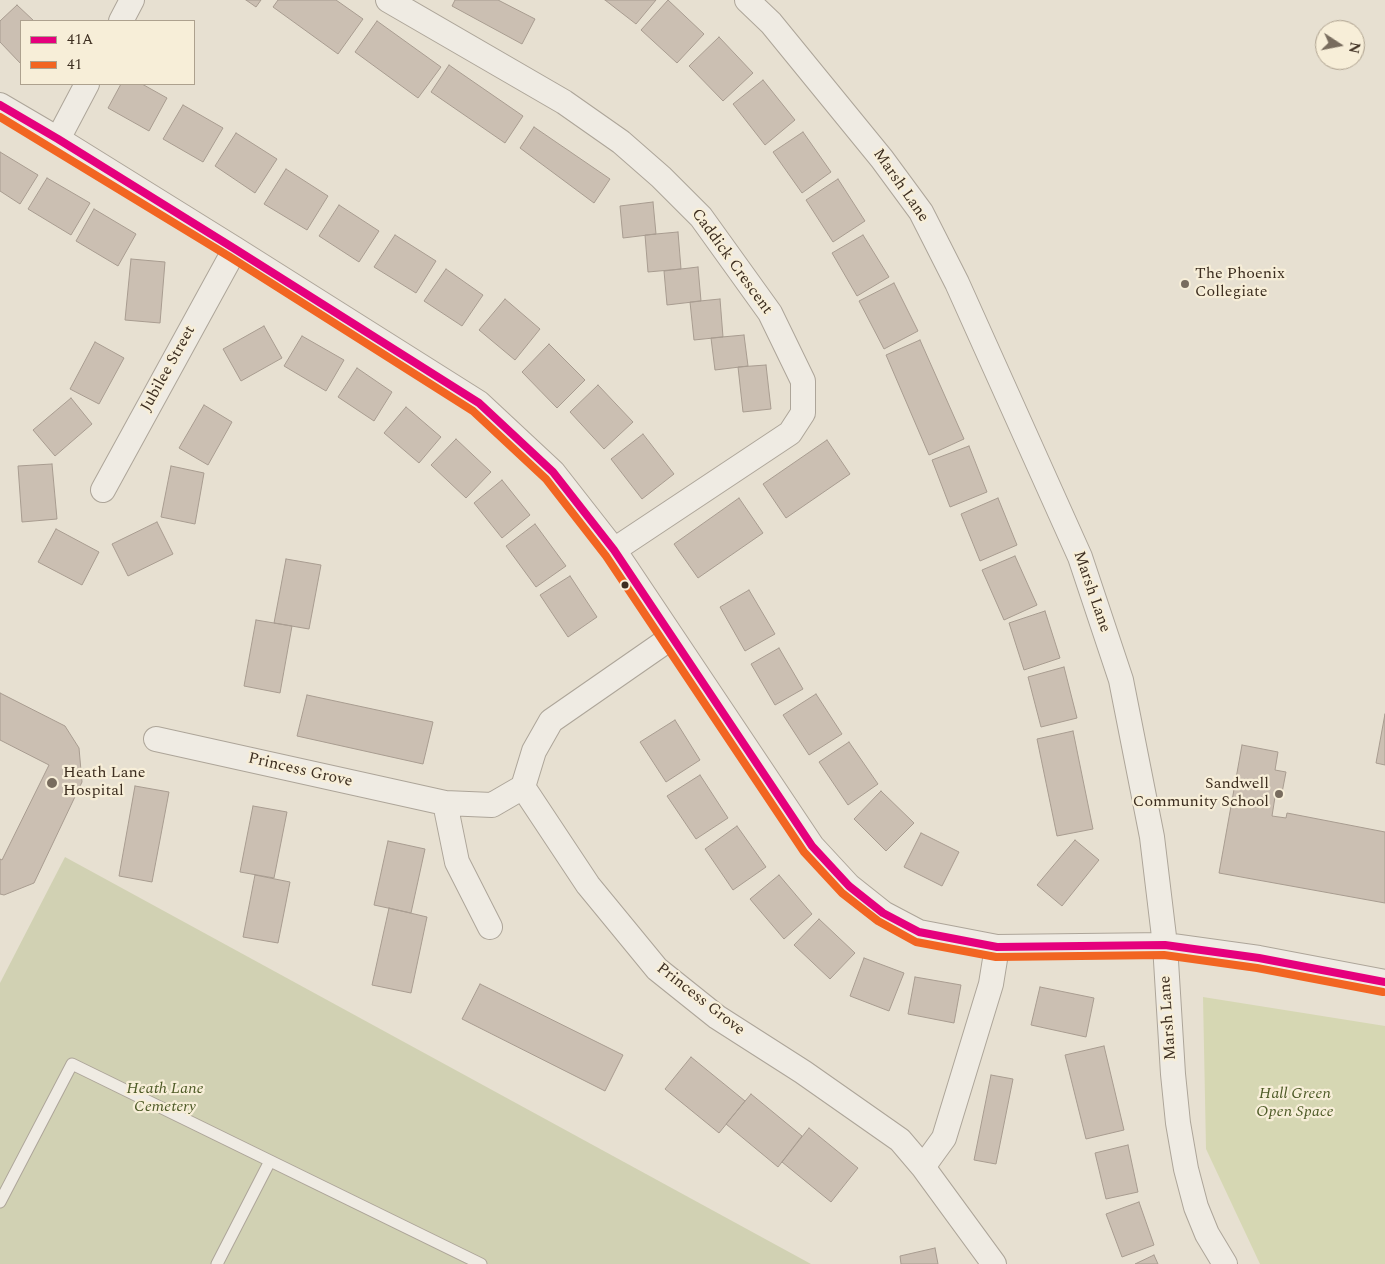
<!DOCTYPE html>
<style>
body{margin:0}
#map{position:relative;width:1385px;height:1264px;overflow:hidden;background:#e7e0d1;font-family:Spectral,serif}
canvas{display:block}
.legend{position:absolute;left:20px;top:20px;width:175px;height:65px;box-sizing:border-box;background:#f7eed8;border:1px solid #ada18e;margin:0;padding:6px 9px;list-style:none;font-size:15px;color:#3d2e20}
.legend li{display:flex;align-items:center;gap:10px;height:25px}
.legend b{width:25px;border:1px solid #ada18e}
.north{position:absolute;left:1315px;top:20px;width:50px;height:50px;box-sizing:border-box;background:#f7eed8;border:1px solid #ada18e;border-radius:50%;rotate:101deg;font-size:14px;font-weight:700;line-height:20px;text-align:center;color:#3d2e20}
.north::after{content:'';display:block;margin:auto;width:18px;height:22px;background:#786c5e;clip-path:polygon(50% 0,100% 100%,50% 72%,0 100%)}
</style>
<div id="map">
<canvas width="1385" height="1264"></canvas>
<ul class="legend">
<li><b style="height:6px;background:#e5007d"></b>41A</li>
<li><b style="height:6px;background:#f26522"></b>41</li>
</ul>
<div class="north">N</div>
</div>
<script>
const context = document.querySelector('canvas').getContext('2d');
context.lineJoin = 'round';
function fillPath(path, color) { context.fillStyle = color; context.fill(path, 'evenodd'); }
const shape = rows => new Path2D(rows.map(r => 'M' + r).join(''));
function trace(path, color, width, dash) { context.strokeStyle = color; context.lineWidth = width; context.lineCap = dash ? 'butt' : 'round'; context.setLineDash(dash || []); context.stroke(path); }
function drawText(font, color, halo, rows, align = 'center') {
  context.font = font + ' Spectral,serif'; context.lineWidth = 4.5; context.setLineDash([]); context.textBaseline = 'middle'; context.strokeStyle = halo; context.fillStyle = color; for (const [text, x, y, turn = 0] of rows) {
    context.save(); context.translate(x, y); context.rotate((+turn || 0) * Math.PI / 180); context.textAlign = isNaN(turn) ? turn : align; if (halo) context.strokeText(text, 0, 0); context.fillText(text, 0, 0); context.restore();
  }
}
fillPath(shape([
 [1203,997,1385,1026,1385,1264,1260,1264,1206,1149]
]), '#d6d7b3');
fillPath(shape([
 [65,857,811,1264,0,1264,0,983]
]), '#d1d1b3');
const building = shape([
 [246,0,261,0,256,7,246,0],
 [278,0,336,0,363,19,338,54,273,7,278,0],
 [455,0,498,0,535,19,522,44,452,6,455,0],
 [605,0,656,0,636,24,605,0],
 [668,0,704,34,677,63,641,30,668,0],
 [17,5,34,21,21,21,21,64,0,42,0,21,17,5],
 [377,21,441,67,418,98,355,52,377,21],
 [719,37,753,73,723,101,689,66,719,37],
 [449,65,523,116,505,143,431,92,449,65],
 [763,80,795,120,765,145,733,104,763,80],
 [121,84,142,84,167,98,149,131,108,108,121,84],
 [183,105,223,128,203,162,163,139,183,105],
 [534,127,610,179,594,203,520,148,534,127],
 [803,132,831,172,802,193,773,152,803,132],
 [236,133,277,159,255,193,215,166,236,133],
 [0,152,38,175,20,204,0,191,0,152],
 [286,169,328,196,307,230,264,204,286,169],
 [47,178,90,203,71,235,28,209,47,178],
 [838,179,865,221,833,242,806,200,838,179],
 [653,202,656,234,623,238,620,206,653,202],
 [339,205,379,231,359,262,319,236,339,205],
 [94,209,136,234,118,266,76,241,94,209],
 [678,232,681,269,648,272,645,235,678,232],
 [395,235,436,261,416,293,374,267,395,235],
 [863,235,889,277,857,296,832,253,863,235],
 [131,259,165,262,160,323,125,320,131,259],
 [698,267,701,301,667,305,664,271,698,267],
 [446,269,483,295,462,326,424,301,446,269],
 [894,283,918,331,884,349,859,301,894,283],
 [505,299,540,329,515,360,479,330,505,299],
 [720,299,723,337,694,340,690,302,720,299],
 [264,326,282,358,241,381,223,349,264,326],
 [744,335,748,366,715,370,711,338,744,335],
 [302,336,344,360,326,391,284,366,302,336],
 [920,340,964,439,929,455,886,355,920,340],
 [95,342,124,358,99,404,70,389,95,342],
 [549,344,585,380,557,408,522,372,549,344],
 [766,365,771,409,743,412,738,367,766,365],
 [357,368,392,392,374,421,338,397,357,368],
 [598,385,633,422,604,449,570,412,598,385],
 [71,398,92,424,55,456,33,430,71,398],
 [204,405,232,422,208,465,179,448,204,405],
 [406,407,441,437,419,463,384,433,406,407],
 [643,434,674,474,642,499,611,459,643,434],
 [456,439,491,472,466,498,431,465,456,439],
 [827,440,850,474,786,518,763,484,827,440],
 [969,446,987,492,950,507,932,460,969,446],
 [52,464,57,519,22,522,18,466,52,464],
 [171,466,204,473,195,524,161,517,171,466],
 [502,480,530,515,502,538,474,503,502,480],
 [739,498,763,533,698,578,674,544,739,498],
 [998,498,1017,545,980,561,961,514,998,498],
 [157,522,173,554,128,576,112,544,157,522],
 [535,524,566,566,536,587,506,546,535,524],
 [56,529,99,552,82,585,38,562,56,529],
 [1015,556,1037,605,1004,620,982,570,1015,556],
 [286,559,321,565,309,629,274,623,286,559],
 [570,576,597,617,568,637,540,595,570,576],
 [749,590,775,634,745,651,720,607,749,590],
 [1045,611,1060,658,1024,670,1009,623,1045,611],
 [256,620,292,626,280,693,244,686,256,620],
 [779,648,803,689,775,705,751,664,779,648],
 [1064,667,1077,718,1041,727,1028,677,1064,667],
 [0,693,65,726,79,748,82,782,34,883,4,895,0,894,0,859,2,860,49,765,0,740,0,693],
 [816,694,842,734,809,755,783,715,816,694],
 [307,695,433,722,423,764,297,736,307,695],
 [1385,714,1385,765,1376,763,1385,714],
 [675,720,700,760,666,782,640,742,675,720],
 [1073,731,1093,829,1057,836,1037,739,1073,731],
 [849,742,878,784,848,805,819,762,849,742],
 [1242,745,1278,752,1275,770,1286,772,1281,798,1275,797,1272,816,1286,818,1287,813,1385,832,1385,903,1219,873,1242,745],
 [700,775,728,818,696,839,667,796,700,775],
 [135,786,169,792,152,882,119,876,135,786],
 [881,791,914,823,886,851,854,819,881,791],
 [253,806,287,812,274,878,240,872,253,806],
 [737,826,766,867,733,890,705,849,737,826],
 [921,833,959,852,942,886,904,867,921,833],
 [1075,840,1099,860,1062,906,1037,885,1075,840],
 [388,841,425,849,411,913,374,905,388,841],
 [255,875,290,882,278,943,243,937,255,875],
 [779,875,812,914,784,939,750,899,779,875],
 [389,908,427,917,411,993,372,985,389,908],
 [819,919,855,953,830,979,794,945,819,919],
 [864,958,904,973,889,1011,850,996,864,958],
 [915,977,961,985,954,1023,908,1014,915,977],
 [480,984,623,1055,605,1091,462,1019,480,984],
 [1040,987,1094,998,1086,1037,1031,1025,1040,987],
 [1104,1046,1124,1130,1086,1139,1065,1055,1104,1046],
 [691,1057,745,1101,719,1133,665,1089,691,1057],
 [991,1075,1013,1079,996,1164,974,1160,991,1075],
 [751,1094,802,1136,778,1167,726,1124,751,1094],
 [809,1128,858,1168,831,1202,782,1162,809,1128],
 [1128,1145,1138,1192,1106,1199,1095,1153,1128,1145],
 [1139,1202,1154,1245,1122,1257,1106,1214,1139,1202],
 [935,1248,938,1264,901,1264,900,1256,935,1248],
 [1154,1255,1158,1264,1135,1264,1154,1255]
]);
fillPath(building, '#cbbfb2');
trace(building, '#a89c90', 1);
const lane = shape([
 [0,1202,72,1064,481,1264],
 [217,1264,270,1161]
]);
const street = shape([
 [388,0,564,102,621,142,661,177,701,217,770,313,803,381,803,413,790,433,614,550],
 [747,0,771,23,882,159,921,212,957,283,1080,557,1121,680,1152,837,1165,945,1173,1074,1178,1123,1186,1169,1196,1207,1207,1234,1225,1264],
 [121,21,132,0],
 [0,105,58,139,235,249,479,403,553,472,614,550,812,846,849,886,883,913,919,932,997,947,1165,945,1259,958,1385,982],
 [58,139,87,84],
 [103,490,235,249],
 [672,637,551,721,534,751,523,787,588,885,657,969,717,1017,803,1072,900,1140,923,1167,944,1138,991,984,997,947],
 [156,739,445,803,492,805,523,787],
 [445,803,457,862,490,927],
 [923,1167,994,1264]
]);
trace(lane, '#ada599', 13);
trace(street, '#ada599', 26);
trace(lane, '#efebe3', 11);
trace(street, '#efebe3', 24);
trace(shape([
 [0,105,58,139,235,249,479,403,553,472,614,550,812,846,849,886,883,913,919,932,997,947,1165,945,1259,958,1385,982]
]), '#e5007d', 8);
trace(shape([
 [0,117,230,257,473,411,546,479,606,556,804,852,842,893,878,921,916,942,996,957,1164,955,1257,968,1383,992]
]), '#f26522', 8);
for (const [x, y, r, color] of [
 [1185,284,5,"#786c5e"],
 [625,585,4.5,"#3d2e20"],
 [52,783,6,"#786c5e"],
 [1279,794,5,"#786c5e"]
]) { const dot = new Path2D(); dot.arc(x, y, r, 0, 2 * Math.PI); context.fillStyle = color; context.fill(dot); trace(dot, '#f7eed8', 2); }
drawText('16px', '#3d2e20', '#f7eed8', [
 ["Marsh Lane",900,186,55],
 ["Caddick Crescent",731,262,54],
 ["Jubilee Street",169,369,-61],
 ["Marsh Lane",1091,592,71],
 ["Princess Grove",300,771,13],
 ["Princess Grove",700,1000,38],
 ["Marsh Lane",1169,1018,-94]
]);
drawText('16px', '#3d2e20', '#f7eed8', [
 ["The Phoenix",1195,275],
 ["Collegiate",1195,293],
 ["Heath Lane",63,774],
 ["Hospital",63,792],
 ["Sandwell",1269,785,"right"],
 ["Community School",1269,803,"right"]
], 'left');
drawText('italic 16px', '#4d5a26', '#f7eed8', [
 ["Heath Lane",165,1090],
 ["Cemetery",165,1108],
 ["Hall Green",1295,1095],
 ["Open Space",1295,1113]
]);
</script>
